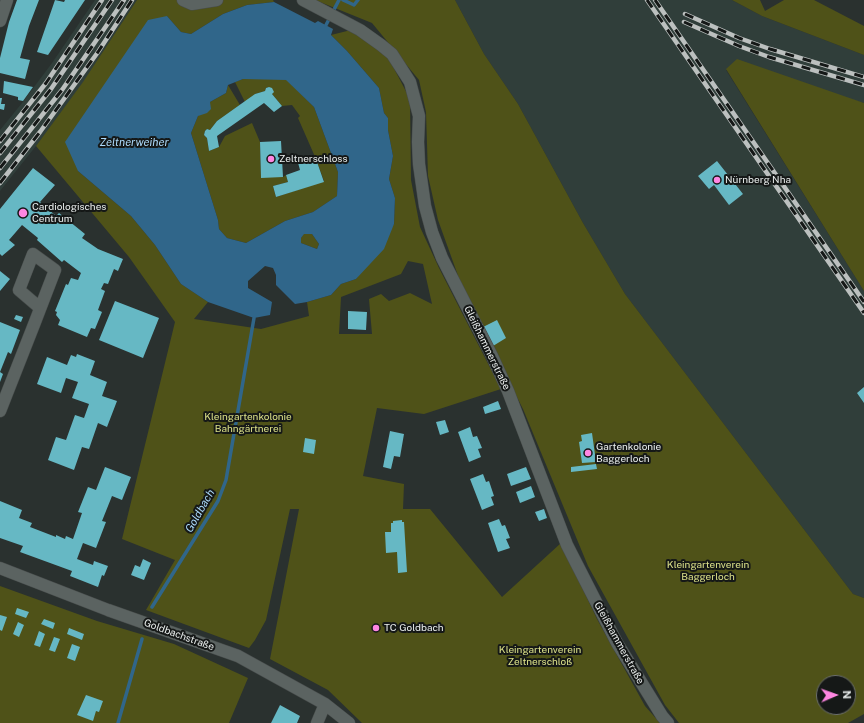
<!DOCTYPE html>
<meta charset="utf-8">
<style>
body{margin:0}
#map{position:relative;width:864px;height:723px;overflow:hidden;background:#2a312f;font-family:"Public Sans",sans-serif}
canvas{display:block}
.north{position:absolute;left:816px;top:675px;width:40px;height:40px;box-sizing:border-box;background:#151817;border:1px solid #6b6e6d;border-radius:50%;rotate:88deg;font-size:11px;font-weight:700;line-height:16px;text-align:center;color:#ebefee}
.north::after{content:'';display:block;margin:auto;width:14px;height:18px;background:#fe86e1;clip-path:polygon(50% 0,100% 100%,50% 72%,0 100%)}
</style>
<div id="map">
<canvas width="864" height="723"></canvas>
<div class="north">N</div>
</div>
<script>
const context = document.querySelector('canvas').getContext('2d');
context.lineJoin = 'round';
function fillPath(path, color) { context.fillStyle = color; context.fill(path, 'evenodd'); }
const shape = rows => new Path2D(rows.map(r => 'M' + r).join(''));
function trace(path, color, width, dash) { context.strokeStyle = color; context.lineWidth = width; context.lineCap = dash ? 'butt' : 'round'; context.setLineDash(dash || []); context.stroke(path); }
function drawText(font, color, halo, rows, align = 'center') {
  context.font = font + ' "Public Sans",sans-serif'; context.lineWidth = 4; context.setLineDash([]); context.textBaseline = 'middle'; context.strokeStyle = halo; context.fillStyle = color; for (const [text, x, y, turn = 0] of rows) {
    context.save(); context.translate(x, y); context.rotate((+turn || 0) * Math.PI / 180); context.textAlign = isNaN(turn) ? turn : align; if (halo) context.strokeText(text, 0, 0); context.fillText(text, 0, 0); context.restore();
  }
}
fillPath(shape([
 [95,0,137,0,83,83,36,146,0,191,0,130,22,103,52,63],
 [455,0,732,0,762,16,864,55,864,103,726,70,864,291,864,598,853,594,625,294,583,223,518,104,484,54]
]), '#303e3a');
fillPath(shape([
 [137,0,273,0,274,2,247,5,223,14,191,34,181,32,167,16,78,171,131,216,155,245,181,284,208,302,194,319,261,329,309,316,307,302,331,295,341,284,356,279,394,224,395,198,389,179,393,156,388,130,388,118,384,113,379,88,347,51,331,35,351,30,388,57,410,99,411,180,420,227,439,268,501,389,424,414,377,408,363,476,404,484,403,509,430,509,502,597,561,543,597,619,645,706,660,723,362,723,328,690,270,659,299,509,290,509,266,620,255,640,249,648,146,610,175,560,122,539,175,322,129,257,36,146,83,82],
 [408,261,423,264,432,304,410,293,389,301,381,294,369,299,372,334,339,334,341,297,401,274],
 [315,0,455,0,484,54,518,104,583,223,625,294,853,594,864,598,864,714,848,723,679,723,665,705,588,566,523,409,465,295,438,220,428,176,426,112,419,80,372,23],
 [824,683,848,683,848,707,824,707],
 [732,0,760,0,765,11,784,0,814,0,864,26,864,55,762,16],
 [737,59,864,103,864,291,726,69],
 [243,79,286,79,314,107,338,172,337,196,313,212,285,221,246,243,227,238,219,229,218,220,191,133,198,116,210,102,226,93,228,85,240,105,217,121,210,130,207,129,205,131,204,135,207,138,209,151,219,147,225,136,252,123,260,142,261,177,283,177,286,175,288,182,273,186,276,197,324,181,316,159,298,118,300,116,292,105,282,106,272,94,269,87,266,88,265,91,255,94,245,102,235,82],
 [304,233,312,234,319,244,317,249,301,243,301,238],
 [0,586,97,621,174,644,248,678,229,723,0,723]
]), '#4f5218');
fillPath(shape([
 [274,2,315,23,318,21,333,29,331,35,347,51,379,88,384,113,388,118,388,130,393,156,389,179,395,198,394,224,384,249,356,279,341,284,331,295,307,302,295,304,276,285,276,275,273,268,265,266,248,281,248,288,272,302,270,315,254,318,208,302,181,284,155,245,131,216,78,171,65,142,148,20,167,16,181,32,191,34,223,14,247,5],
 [243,79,286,80,314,107,338,172,337,196,313,212,285,221,246,243,227,238,219,229,218,220,191,133,198,116,207,113,211,109,210,102,226,93,228,85],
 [304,234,312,234,319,244,317,249,301,243,301,238]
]), '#30668a');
trace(shape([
 [343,0,354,5,358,0],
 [326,25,339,0],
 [152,607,218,501,226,480,254,318],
 [118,723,142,639]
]), '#30668a', 3.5);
fillPath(shape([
 [17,0,39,0,29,26,20,58,30,60,25,79,0,73,0,58,9,22],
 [55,0,64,2,65,0,85,0,48,55,37,52],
 [4,81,33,87,23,101,18,100,18,97,3,93],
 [269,87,272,88,274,92,272,94,282,106,274,112,264,103,217,136,219,147,209,151,207,138,204,135,205,131,207,129,210,130,217,121,255,94,265,91,266,88],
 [0,98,2,98,1,104,5,104,4,110,0,109],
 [281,141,283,177,261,178,260,142],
 [308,156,310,161,316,159,324,182,276,197,273,186,288,182,286,175,300,170,297,159],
 [717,161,743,194,729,205,714,185,709,189,698,176],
 [33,168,55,185,40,202,56,216,59,213,85,234,82,238,98,249,123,259,118,271,114,269,108,284,104,283,101,289,105,291,98,310,102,312,95,329,91,328,87,337,58,325,60,320,56,315,57,312,55,311,66,284,68,285,71,278,78,280,81,273,64,260,62,262,37,240,38,238,22,225,9,240,15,245,2,256,0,254,0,209],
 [0,271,10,279,0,291],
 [115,301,159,318,143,358,99,340],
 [348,311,367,312,366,330,348,329],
 [16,315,23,317,21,322,14,319],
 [497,320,506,338,493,346,483,327],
 [0,322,20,330,11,354,8,352,0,372,3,374,0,382],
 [77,354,95,361,90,375,107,382,102,396,117,401,107,427,98,423,89,449,82,447,74,470,48,460,56,437,66,440,75,415,84,418,89,404,72,398,78,382,66,378,61,393,37,384,47,357,67,365,71,355,76,357],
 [864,387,864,403,857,393],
 [498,401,501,409,485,414,483,407],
 [445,420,449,432,440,435,436,422],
 [470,427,473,437,477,436,482,448,478,449,481,457,469,462,458,432],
 [390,431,404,434,400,457,394,456,391,469,383,467],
 [592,433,596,462,582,463,579,442,582,441,581,435],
 [305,438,316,440,314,454,303,452],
 [596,464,597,469,571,472,571,467],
 [105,467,131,477,122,500,112,496,102,521,106,522,96,548,83,543,77,559,93,565,94,561,108,566,104,576,102,575,98,587,70,576,72,571,20,552,23,546,0,538,0,501,22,510,19,518,32,523,30,527,56,537,56,535,65,539,66,536,73,539,82,513,78,512,88,487,96,490],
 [526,467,531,479,511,486,507,474],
 [483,474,486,482,489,481,494,496,491,497,494,505,482,510,470,479],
 [531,486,535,497,520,503,516,492],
 [544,509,547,518,539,521,535,512],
 [499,519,502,526,505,525,510,538,506,539,510,548,498,552,488,523],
 [402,520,402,522,404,522,407,572,398,573,397,552,386,553,385,532,391,532,391,523,393,523,393,521],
 [143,559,151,563,144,580,131,575,135,565,140,567],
 [17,608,29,612,26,618,15,614],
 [0,615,7,617,2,631,0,630],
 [44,619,55,623,53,629,41,624],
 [18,622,24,625,19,637,13,634],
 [69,628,84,634,82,640,67,634],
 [39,631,45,634,40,647,34,645],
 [54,637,60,639,55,652,49,650],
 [72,644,80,647,75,661,67,658],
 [86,695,103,701,99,712,96,711,93,721,77,715],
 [280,705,300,716,297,723,271,723]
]), '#66b8c4');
const minor = shape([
 [183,0,192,4,217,0],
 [303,0,360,30,381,45,392,54,410,82,419,116,418,142,419,164,425,206,432,232,442,258,492,356,508,391,567,545,617,643,662,716,668,723],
 [0,21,7,0],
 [0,411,35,322,55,270,33,254,19,290,40,308],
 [0,568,108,610,238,656,325,704,349,723],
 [317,723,325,704]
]);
trace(minor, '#474c4b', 13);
trace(minor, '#5b6361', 12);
const rail = shape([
 [647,0,864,313],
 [655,0,864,302],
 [685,14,739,38,770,49,864,77],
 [684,22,739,46,769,57,864,85],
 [0,141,46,83,102,0],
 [0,153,51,89,112,0],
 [0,168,62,90,124,0],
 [0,183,40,132,98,52,132,0]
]);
trace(rail, '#bcc0bf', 4.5);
trace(rail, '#151817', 3, [9]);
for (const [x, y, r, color] of [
 [271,159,4,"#fe86e1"],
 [717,180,4,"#fe86e1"],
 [23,213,5,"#fe86e1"],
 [588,453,4,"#fe86e1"],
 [376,628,4,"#fe86e1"]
]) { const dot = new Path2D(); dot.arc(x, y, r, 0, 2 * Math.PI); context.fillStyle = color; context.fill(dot); trace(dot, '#151817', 1.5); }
drawText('10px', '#ebefee', '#151817', [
 ["Zeltnerschloss",279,159],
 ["Nürnberg Nha",725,180],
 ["Cardiologisches",32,207],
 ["Centrum",32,219],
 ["Gartenkolonie",596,447],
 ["Baggerloch",596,459],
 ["TC Goldbach",384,628]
], 'left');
drawText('10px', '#ebefee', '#151817', [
 ["Gleißhammerstraße",487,348,64],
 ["Goldbachstraße",179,635,20],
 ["Gleißhammerstraße",619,643,61]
]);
drawText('10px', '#dce189', '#151817', [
 ["Kleingartenkolonie",248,417],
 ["Bahngärtnerei",248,429],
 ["Kleingartenverein",708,565],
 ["Baggerloch",708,577],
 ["Kleingartenverein",540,650],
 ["Zeltnerschloß",540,662]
]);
drawText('italic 11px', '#addbfc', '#151817', [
 ["Zeltnerweiher",134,143],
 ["Goldbach",200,511,-60]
]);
</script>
